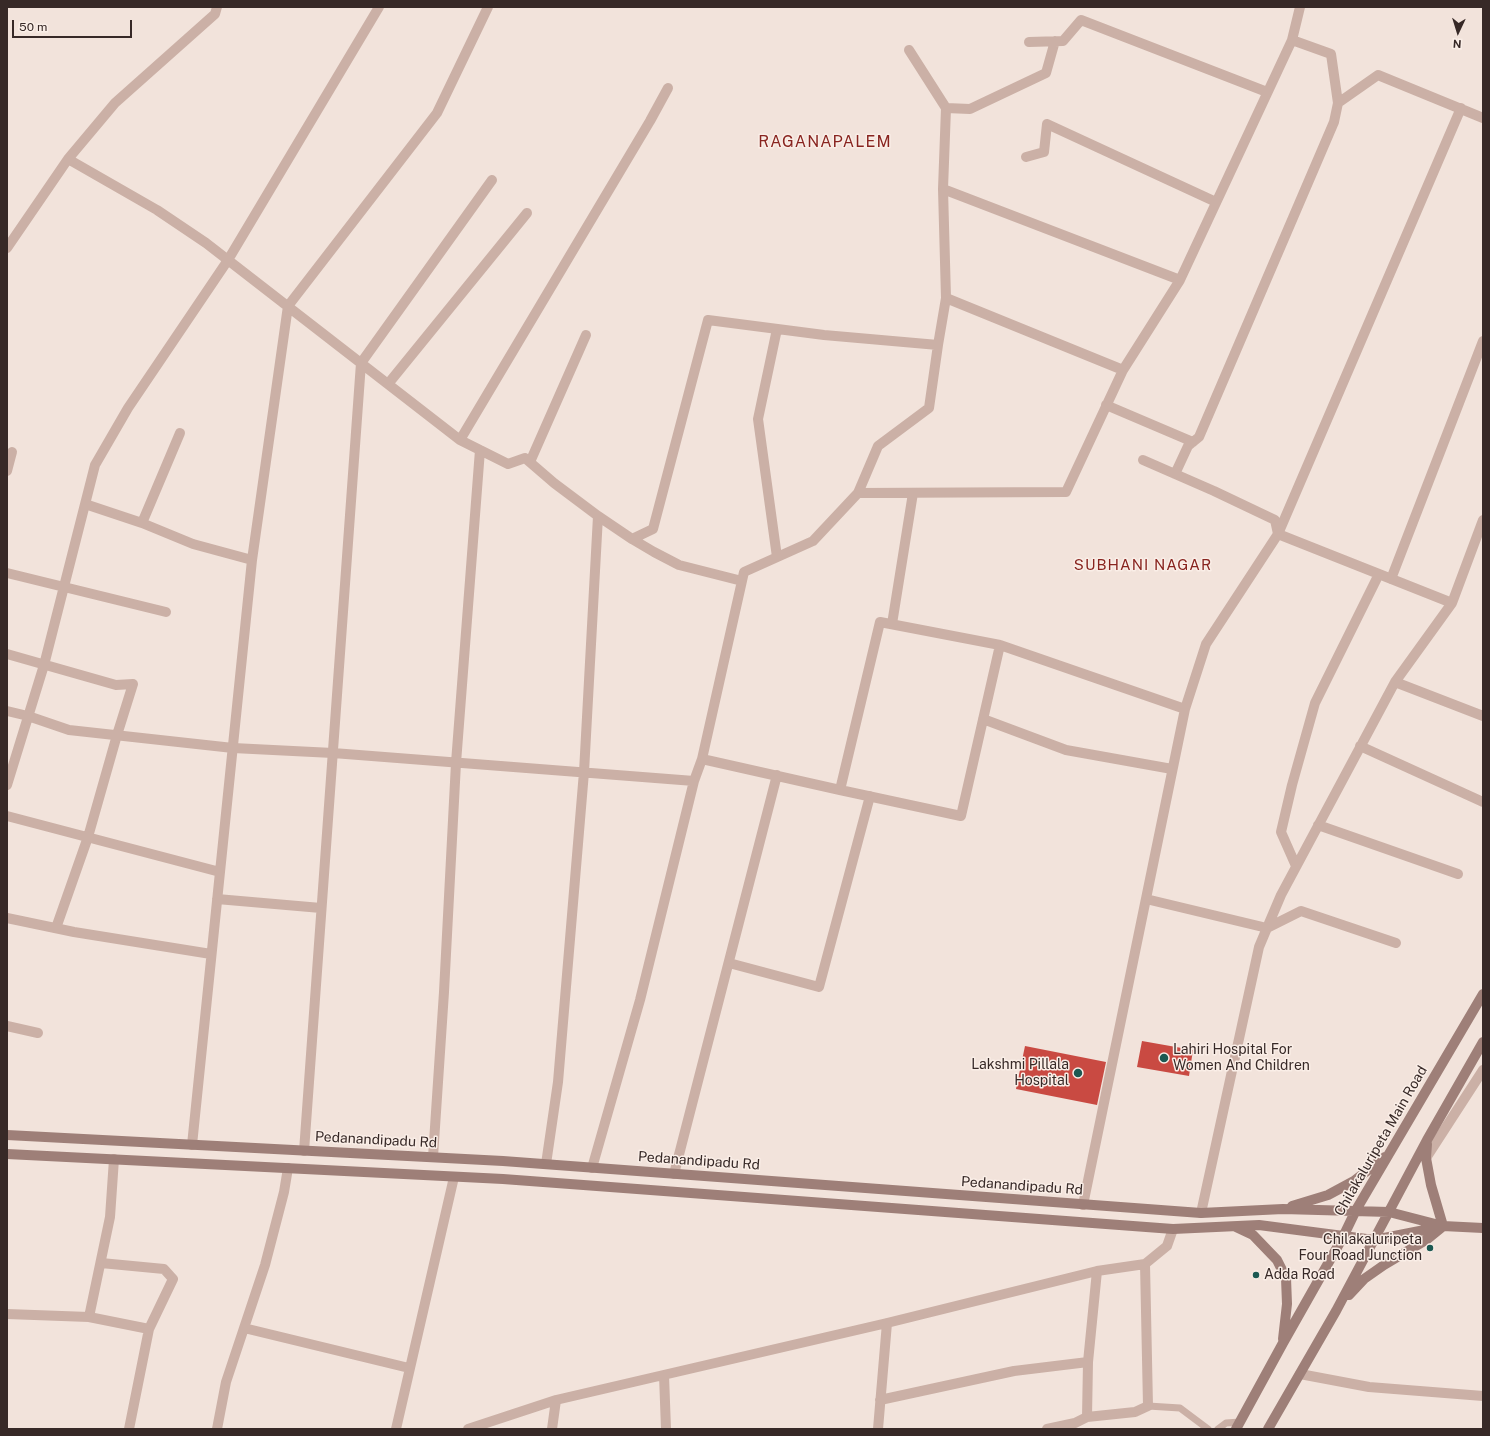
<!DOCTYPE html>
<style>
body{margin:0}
#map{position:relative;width:1490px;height:1436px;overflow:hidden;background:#f2e3db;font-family:"Public Sans",sans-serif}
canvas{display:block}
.frame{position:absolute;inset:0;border:8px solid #372927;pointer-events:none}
.north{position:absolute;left:1438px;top:12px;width:40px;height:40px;-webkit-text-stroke:3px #faeee7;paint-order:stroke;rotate:184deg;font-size:11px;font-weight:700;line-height:16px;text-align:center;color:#372927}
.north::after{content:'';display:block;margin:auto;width:14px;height:18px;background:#372927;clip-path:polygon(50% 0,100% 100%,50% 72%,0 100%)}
.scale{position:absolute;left:12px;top:20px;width:120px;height:18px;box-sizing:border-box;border:2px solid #372927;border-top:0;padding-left:5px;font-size:12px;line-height:14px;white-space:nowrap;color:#372927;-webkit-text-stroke:3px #faeee7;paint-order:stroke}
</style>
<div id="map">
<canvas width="1490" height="1436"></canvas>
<div class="frame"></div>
<div class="north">N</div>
<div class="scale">50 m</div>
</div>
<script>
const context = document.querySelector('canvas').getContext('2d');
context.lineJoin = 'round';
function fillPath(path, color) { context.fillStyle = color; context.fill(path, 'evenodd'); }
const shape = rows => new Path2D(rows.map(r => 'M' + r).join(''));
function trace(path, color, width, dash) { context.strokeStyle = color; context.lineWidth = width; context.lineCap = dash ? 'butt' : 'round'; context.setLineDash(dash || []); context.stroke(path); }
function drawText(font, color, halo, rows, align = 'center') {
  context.font = font + ' "Public Sans",sans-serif'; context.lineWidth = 3; context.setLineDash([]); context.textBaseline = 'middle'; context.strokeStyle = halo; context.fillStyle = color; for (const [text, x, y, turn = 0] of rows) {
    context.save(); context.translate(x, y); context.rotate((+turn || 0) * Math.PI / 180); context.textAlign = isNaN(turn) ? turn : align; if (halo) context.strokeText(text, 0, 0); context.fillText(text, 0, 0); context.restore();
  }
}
fillPath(shape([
 [1142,1041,1193,1050,1189,1076,1137,1067],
 [1025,1046,1106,1062,1097,1105,1016,1089]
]), '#c94a42');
trace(shape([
 [1148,1406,1180,1408,1208,1429],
 [1218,1429,1226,1423,1240,1422]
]), '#cbb0a6', 7);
trace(shape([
 [217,7,215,14,115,103,68,159,157,210,206,243,460,440,508,464,525,458,554,483,598,516,632,539,653,529,708,320,824,335,938,345,946,298,943,189,946,108,970,109,1046,73,1055,41],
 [1292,40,1300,7],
 [1029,42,1063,41,1081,20,1267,92],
 [909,50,946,108],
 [1026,157,1044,152,1047,124,1216,202],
 [943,189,1180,280],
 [7,248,68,159],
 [946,298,1123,370],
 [388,384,527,213],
 [1106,405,1193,442],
 [460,440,650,121,668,88],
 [1143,460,1214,491,1275,520,1278,534],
 [530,462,586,335],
 [7,471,12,452],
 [1175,474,1188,446,1199,437,1334,122,1338,103,1378,75,1483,118],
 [858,493,878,446,929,408,938,345],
 [85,504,142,523,193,544,252,560],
 [142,523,180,433],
 [1278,534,1461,108],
 [632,539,654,552,679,565,742,581],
 [777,557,758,419,777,329],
 [7,573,166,612],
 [1391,579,1483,341],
 [892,624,913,493],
 [1000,645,1185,709],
 [7,654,116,685,133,684,117,735,88,837,56,928],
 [1395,682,1483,716],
 [7,711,28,716,69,730,233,748,333,753,694,781],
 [983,719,1066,750,1172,769],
 [1360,746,1483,802],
 [702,759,840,790,961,816,1000,645,880,622,840,790],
 [7,785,44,665,95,465,128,408,228,260,379,7],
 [7,816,220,872],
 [1318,825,1458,874],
 [1296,866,1281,832,1292,785,1315,703,1379,574],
 [217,899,321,908],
 [1146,899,1267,928,1301,911,1396,943],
 [7,918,74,932,211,954],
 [729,963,819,987,870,796],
 [7,1026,38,1033],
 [192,1145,252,560,288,306,437,113,488,7],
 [304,1151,361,363,492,180],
 [433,1157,444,992,456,763,480,450],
 [1426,1158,1483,1070],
 [546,1164,558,1082,584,772,598,516],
 [592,1168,640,1000,694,781,702,759,744,572,813,541,858,493,1066,492,1123,370,1180,280,1292,40,1331,54,1338,103],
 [674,1174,777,775],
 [1083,1205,1185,709,1206,644,1278,534,1452,603,1483,520],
 [1201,1213,1259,947,1267,928,1281,895,1395,682,1452,603],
 [101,1263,164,1269,173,1279,149,1329,129,1429],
 [7,1314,89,1317,149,1329],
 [89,1317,110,1217,114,1159],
 [244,1328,409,1368],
 [1300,1374,1369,1387,1483,1396],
 [664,1375,666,1429],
 [880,1400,1014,1371,1088,1362],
 [1087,1417,1088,1362,1097,1271],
 [217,1429,226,1382,265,1265,284,1192,288,1168],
 [396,1429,454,1177],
 [468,1429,556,1400,887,1323,1097,1271,1145,1264,1167,1246,1173,1229],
 [552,1429,556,1400],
 [878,1429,887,1323],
 [1047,1429,1075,1423,1087,1417,1135,1412,1148,1406,1145,1264]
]), '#cbb0a6', 10);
trace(shape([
 [7,1135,503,1161,1201,1213,1283,1209,1389,1212,1443,1226,1483,1228],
 [1427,1144,1426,1158,1431,1185,1443,1226],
 [7,1154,503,1179,1173,1229,1259,1225,1374,1240,1440,1227],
 [1292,1206,1328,1195,1354,1181,1385,1157],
 [1236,1227,1253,1235,1277,1260,1286,1278,1287,1304,1283,1339],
 [1349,1295,1364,1279,1384,1265,1426,1240,1442,1227],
 [1236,1429,1283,1343,1343,1237,1356,1210,1483,994],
 [1268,1429,1336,1311,1427,1140,1483,1042]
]), '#9e7f78', 10);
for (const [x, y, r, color] of [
 [1164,1058,5,"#1c5952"],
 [1078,1073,5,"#1c5952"],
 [1430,1248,4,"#1c5952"],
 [1256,1275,4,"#1c5952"]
]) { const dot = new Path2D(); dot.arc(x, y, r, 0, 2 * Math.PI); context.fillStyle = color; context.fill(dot); trace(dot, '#faeee7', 1.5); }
drawText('14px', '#372927', '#faeee7', [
 ["Lahiri Hospital For",1173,1050],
 ["Women And Children",1173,1066],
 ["Lakshmi Pillala",1069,1065,"right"],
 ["Hospital",1069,1081,"right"],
 ["Chilakaluripeta",1422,1240,"right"],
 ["Four Road Junction",1422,1256,"right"],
 ["Adda Road",1264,1275]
], 'left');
drawText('14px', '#372927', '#faeee7', [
 ["Pedanandipadu Rd",376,1140,3],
 ["Chilakaluripeta Main Road",1381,1141,-60],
 ["Pedanandipadu Rd",699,1161,4],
 ["Pedanandipadu Rd",1022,1186,4]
]);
context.letterSpacing = '1px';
drawText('15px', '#88241f', '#faeee7', [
 ["SUBHANI NAGAR",1143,565]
]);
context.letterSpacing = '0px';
context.letterSpacing = '1px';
drawText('16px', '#88241f', '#faeee7', [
 ["RAGANAPALEM",825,142]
]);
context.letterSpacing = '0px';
</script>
